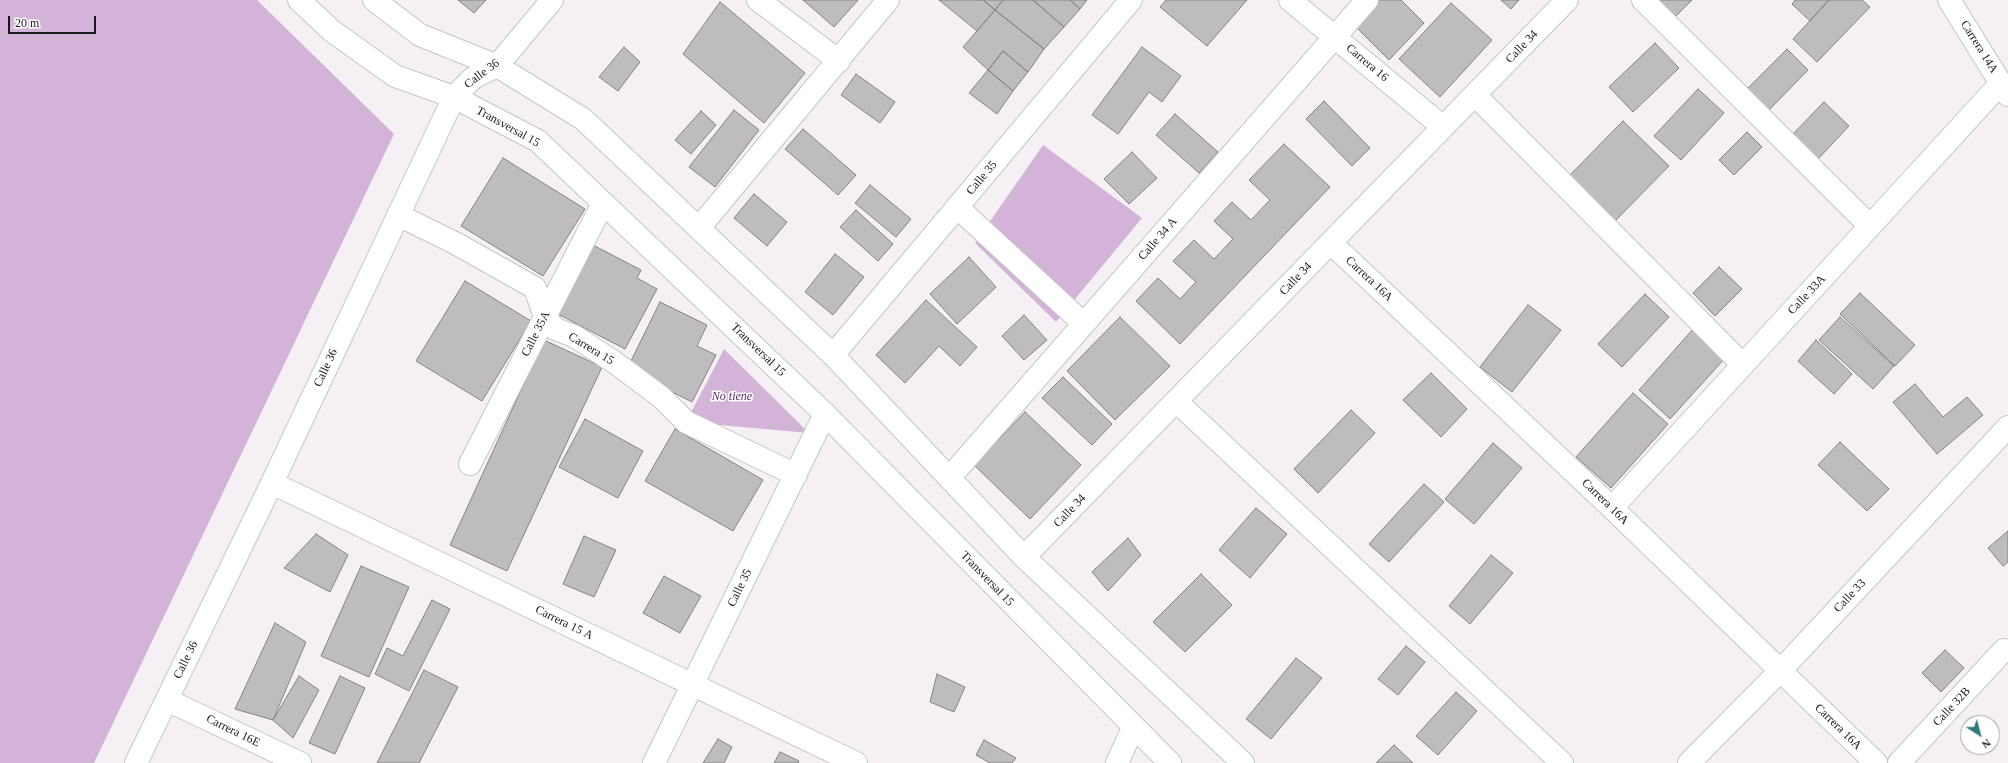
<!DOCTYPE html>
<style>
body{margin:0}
#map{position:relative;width:2008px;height:763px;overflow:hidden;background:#f4f0f4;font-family:"Times New Roman",serif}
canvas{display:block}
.north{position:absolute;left:1960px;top:715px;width:40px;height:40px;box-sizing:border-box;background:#fff;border:1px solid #a3a3a3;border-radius:50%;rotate:144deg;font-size:11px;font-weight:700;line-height:16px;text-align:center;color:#19181a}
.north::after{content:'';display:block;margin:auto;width:14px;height:18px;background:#2f7979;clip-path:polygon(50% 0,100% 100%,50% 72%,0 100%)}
.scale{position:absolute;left:8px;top:16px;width:88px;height:18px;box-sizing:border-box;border:2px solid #19181a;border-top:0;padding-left:5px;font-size:12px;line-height:14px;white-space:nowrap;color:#19181a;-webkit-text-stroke:3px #fff;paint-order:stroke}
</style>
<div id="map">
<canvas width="2008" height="763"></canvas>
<div class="north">N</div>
<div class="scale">20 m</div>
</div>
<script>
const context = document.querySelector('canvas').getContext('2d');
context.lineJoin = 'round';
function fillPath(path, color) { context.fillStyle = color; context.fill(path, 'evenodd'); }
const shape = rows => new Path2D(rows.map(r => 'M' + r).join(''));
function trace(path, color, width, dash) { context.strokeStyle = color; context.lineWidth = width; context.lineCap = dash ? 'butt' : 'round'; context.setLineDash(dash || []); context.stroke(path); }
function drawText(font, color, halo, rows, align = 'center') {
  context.font = font + ' "Times New Roman",serif'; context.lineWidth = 3; context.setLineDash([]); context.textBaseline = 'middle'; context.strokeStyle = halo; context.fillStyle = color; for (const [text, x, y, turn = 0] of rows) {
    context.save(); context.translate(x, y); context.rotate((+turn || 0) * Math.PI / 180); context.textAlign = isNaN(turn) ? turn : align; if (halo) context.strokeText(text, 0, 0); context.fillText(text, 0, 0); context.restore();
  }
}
fillPath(shape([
 [0,0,257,0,394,134,94,763,0,763],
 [1043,145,1142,218,1056,322,975,243],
 [724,349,809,433,686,422]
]), '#d3b4d8');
const building = shape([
 [458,0,486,0,474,13,458,0],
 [803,0,858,0,834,27,803,0],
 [939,0,983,0,995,10,977,31,939,0],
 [983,0,1003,0,995,10,983,0],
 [1003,0,1033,0,1064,27,1044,49,995,10,1003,0],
 [1033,0,1070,0,1080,9,1064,27,1033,0],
 [1070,0,1087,0,1080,9,1070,0],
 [1166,0,1247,0,1207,46,1160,7,1166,0],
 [1372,0,1401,0,1424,23,1389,60,1351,22,1372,0],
 [1501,0,1519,0,1511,9,1501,0],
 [1648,0,1692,0,1670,22,1648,0],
 [1795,0,1829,0,1810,21,1792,4,1795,0],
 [1829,0,1862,0,1870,7,1817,62,1793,39,1829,0],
 [720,2,805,73,764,123,683,54,720,2],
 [1451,3,1492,40,1440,97,1399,59,1451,3],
 [995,10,1044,49,1028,72,1003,51,988,70,963,47,995,10],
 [1655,43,1679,68,1633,112,1609,87,1655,43],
 [624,47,640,62,618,91,599,77,624,47],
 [1142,47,1181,76,1162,102,1149,92,1118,134,1092,115,1142,47],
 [1787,49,1808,70,1769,110,1747,89,1787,49],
 [1003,51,1028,72,1013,91,988,70,1003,51],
 [988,70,1013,91,997,114,969,93,988,70],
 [856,74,895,102,880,123,841,95,856,74],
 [1698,89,1724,113,1681,160,1654,136,1698,89],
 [1324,101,1370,148,1352,166,1306,119,1324,101],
 [1824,102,1849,126,1818,159,1792,135,1824,102],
 [734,110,759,130,715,187,689,167,734,110],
 [701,111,716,125,691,154,675,140,701,111],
 [1175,114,1218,152,1199,173,1156,135,1175,114],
 [1623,121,1669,166,1614,222,1568,177,1623,121],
 [803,129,856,175,838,195,785,149,803,129],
 [1747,132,1762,147,1734,175,1719,160,1747,132],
 [1284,144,1330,187,1180,344,1136,301,1158,278,1180,299,1196,282,1173,261,1194,240,1214,259,1233,239,1214,221,1232,202,1251,220,1270,200,1249,180,1284,144],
 [1132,152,1157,178,1129,204,1104,179,1132,152],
 [503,158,585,209,543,276,461,226,503,158],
 [870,185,911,219,896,237,855,203,870,185],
 [754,194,787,222,767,246,734,218,754,194],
 [856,210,893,244,878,261,840,227,856,210],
 [591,244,641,270,637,278,657,289,625,349,554,312,591,244],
 [835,254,864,277,833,315,805,292,835,254],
 [969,257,996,287,957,324,930,294,969,257],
 [1719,267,1742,289,1715,316,1693,293,1719,267],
 [465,281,531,321,482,401,416,361,465,281],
 [1860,293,1915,345,1895,366,1840,314,1860,293],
 [1645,294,1669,317,1622,367,1598,344,1645,294],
 [926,300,977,347,960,366,939,346,905,383,876,355,926,300],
 [660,302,707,325,697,346,716,355,692,402,627,369,660,302],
 [1528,305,1561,330,1512,392,1480,367,1528,305],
 [1024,315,1047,340,1024,360,1002,336,1024,315],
 [1120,317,1170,366,1115,420,1067,371,1120,317],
 [1840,317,1894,366,1873,389,1819,340,1840,317],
 [1694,328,1726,357,1670,419,1639,390,1694,328],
 [544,340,602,367,507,571,450,545,544,340],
 [1816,340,1852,374,1834,394,1798,361,1816,340],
 [1431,373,1467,409,1441,437,1403,400,1431,373],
 [1063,377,1112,424,1092,445,1042,398,1063,377],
 [1915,384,1943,417,1967,397,1983,415,1937,454,1893,402,1915,384],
 [1633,393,1668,424,1611,488,1576,457,1633,393],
 [1351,410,1375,433,1318,493,1294,469,1351,410],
 [1025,412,1081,465,1030,519,974,465,1025,412],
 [585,419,643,451,618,498,559,467,585,419],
 [675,429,763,480,733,531,645,481,675,429],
 [1840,442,1889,489,1867,511,1818,465,1840,442],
 [1493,443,1522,468,1474,524,1445,499,1493,443],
 [1424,484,1444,502,1389,562,1369,544,1424,484],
 [1256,508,1287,534,1250,578,1219,550,1256,508],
 [2008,531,2008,562,2003,566,1988,548,2008,531],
 [316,534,348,555,330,592,284,568,316,534],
 [584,536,616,550,594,597,563,584,584,536],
 [1128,538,1141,555,1108,591,1092,572,1128,538],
 [1491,555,1513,573,1470,624,1449,606,1491,555],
 [361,566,409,587,369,677,321,656,361,566],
 [1201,574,1232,605,1185,652,1153,622,1201,574],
 [664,576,701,596,680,633,643,613,664,576],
 [432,600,450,609,409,691,375,674,387,648,403,656,432,600],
 [275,623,306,642,273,720,235,709,275,623],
 [1406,646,1425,662,1398,695,1378,679,1406,646],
 [1945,650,1964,668,1941,692,1922,673,1945,650],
 [1296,658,1322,678,1271,739,1246,719,1296,658],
 [424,670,458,687,419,763,377,763,424,670],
 [937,674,965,687,954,712,930,702,937,674],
 [299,676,319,690,293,738,273,720,299,676],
 [340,676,365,688,335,754,309,743,340,676],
 [1456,692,1477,711,1438,755,1416,736,1456,692],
 [718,739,732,747,724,763,703,763,718,739],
 [984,740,1016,758,1012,763,990,763,976,755,984,740],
 [1394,745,1413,763,1376,763,1394,745],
 [780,752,799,761,798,763,774,763,780,752]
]);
fillPath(building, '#bfbcc0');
trace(building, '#858286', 1);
const street = shape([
 [758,0,839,61],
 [1290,0,1443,127],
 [1643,0,1870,226],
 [1949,0,2008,95],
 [1475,95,1743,365],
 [957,207,1084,324],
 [398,215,455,243,535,288,545,317,555,329,574,336,614,362,661,397,686,422,796,475],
 [699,228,888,0],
 [1331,243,1612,508,1876,763],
 [833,355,1131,0],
 [1176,401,1562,763],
 [470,464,603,203],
 [950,477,1367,0],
 [272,483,856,763],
 [1612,508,2001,83],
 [1024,557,1567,0],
 [167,700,300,763],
 [654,763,825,414],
 [1117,763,1133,728],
 [1689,763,1780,671,2008,427],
 [1899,763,2004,650]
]);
const secondary = shape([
 [299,0,332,31,395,76,454,97,538,141,825,414,1170,763],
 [374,0,420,35,497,66,583,119,833,355,1024,557,1243,763],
 [136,763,272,483,454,97,473,78,497,66,552,0]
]);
trace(street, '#c8c4c8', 24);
trace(secondary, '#c8c4c8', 24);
trace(street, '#fff', 22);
trace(secondary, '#fff', 22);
drawText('12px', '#19181a', '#fff', [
 ["Calle 34",1522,47,-46],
 ["Carrera 14A",1979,47,58],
 ["Carrera 16",1367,63,40],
 ["Calle 36",482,74,-37],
 ["Transversal 15",508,127,29],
 ["Calle 35",982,178,-50],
 ["Calle 34 A",1158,239,-49],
 ["Calle 34",1296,279,-46],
 ["Carrera 16A",1369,279,43],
 ["Calle 33A",1807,295,-47],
 ["Calle 35A",536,334,-63],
 ["Carrera 15",591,349,31],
 ["Transversal 15",758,350,44],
 ["Calle 36",326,368,-65],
 ["Carrera 16A",1605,502,44],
 ["Calle 34",1070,511,-46],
 ["Transversal 15",987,579,46],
 ["Calle 35",740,588,-64],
 ["Calle 33",1850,596,-47],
 ["Carrera 15 A",564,623,26],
 ["Calle 36",186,660,-64],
 ["Calle 32B",1952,707,-47],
 ["Carrera 16A",1838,727,44],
 ["Carrera 16E",233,731,26]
]);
drawText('italic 12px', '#5c2366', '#fff', [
 ["No tiene",732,397]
]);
</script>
